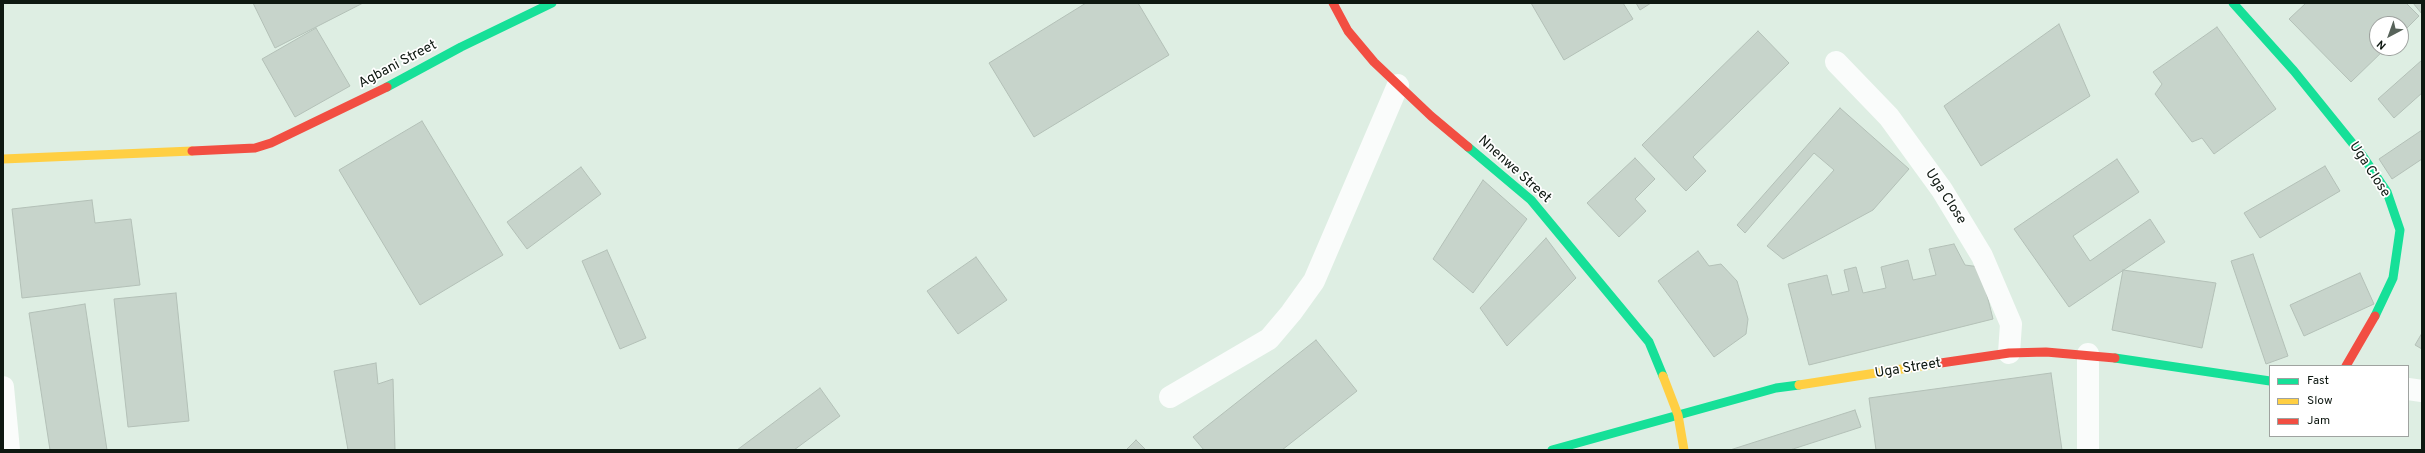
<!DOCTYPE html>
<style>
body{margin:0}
#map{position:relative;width:2425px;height:453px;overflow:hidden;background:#deeee3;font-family:Overpass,sans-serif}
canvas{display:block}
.frame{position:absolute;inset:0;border:4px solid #0e1811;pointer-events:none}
.legend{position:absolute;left:2269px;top:365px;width:140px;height:72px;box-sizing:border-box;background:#fff;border:1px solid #9fa3a0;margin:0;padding:5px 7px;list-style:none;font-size:12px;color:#0e1811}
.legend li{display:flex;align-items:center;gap:8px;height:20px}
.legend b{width:20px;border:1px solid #9fa3a0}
.north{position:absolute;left:2369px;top:16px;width:40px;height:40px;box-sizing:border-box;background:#fff;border:1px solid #9fa3a0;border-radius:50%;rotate:221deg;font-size:11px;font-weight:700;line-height:16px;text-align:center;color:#0e1811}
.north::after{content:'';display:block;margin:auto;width:14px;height:18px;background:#57635a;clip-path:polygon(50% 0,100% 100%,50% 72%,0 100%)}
</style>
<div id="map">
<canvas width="2425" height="453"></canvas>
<div class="frame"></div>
<ul class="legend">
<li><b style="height:5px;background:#16e098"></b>Fast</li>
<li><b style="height:5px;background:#ffcf43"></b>Slow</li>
<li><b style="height:5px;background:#f24e42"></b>Jam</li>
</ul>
<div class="north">N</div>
</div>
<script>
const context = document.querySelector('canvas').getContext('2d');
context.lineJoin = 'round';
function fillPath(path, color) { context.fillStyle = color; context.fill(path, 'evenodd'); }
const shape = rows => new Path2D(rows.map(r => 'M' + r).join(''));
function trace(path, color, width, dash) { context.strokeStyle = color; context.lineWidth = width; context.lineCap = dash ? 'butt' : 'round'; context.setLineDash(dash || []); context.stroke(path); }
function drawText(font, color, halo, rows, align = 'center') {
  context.font = font + ' Overpass,sans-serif'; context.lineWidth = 3.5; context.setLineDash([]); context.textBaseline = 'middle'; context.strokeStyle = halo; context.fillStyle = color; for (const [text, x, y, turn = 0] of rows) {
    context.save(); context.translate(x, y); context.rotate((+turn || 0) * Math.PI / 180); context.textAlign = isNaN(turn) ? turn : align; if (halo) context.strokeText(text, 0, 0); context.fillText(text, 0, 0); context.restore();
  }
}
const building = shape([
 [253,3,363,3,275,48,253,3],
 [1086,3,1138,3,1169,55,1034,137,989,63,1086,3],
 [1531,3,1623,3,1633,19,1564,60,1531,3],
 [1636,3,1651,3,1640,10,1636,3],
 [2306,3,2406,3,2419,16,2401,34,2401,24,2377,24,2377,48,2386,48,2351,82,2289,19,2306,3],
 [2413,3,2422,3,2422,14,2413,3],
 [2059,24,2090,96,1981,166,1944,106,2059,24],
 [2217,27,2276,109,2214,154,2202,138,2192,142,2155,94,2162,84,2153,72,2217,27],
 [316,28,350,86,295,117,262,59,316,28],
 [1758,31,1789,63,1693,157,1706,171,1686,191,1642,145,1758,31],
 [2422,60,2422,93,2394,118,2378,99,2422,60],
 [1840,108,1909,169,1873,210,1783,259,1767,246,1834,170,1814,153,1745,233,1737,225,1840,108],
 [422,121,503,255,420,305,339,170,422,121],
 [2422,130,2422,159,2392,179,2379,159,2422,130],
 [1635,158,1655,179,1635,199,1646,211,1619,237,1587,203,1635,158],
 [2117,159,2139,192,2073,236,2090,261,2150,219,2165,242,2069,307,2014,229,2117,159],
 [2325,166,2340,191,2260,238,2244,213,2325,166],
 [581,167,601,194,527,249,507,222,581,167],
 [1483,180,1527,219,1473,293,1433,259,1483,180],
 [92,200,95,223,131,219,140,285,22,298,12,209,92,200],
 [1546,238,1576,278,1507,346,1480,308,1546,238],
 [1954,244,1965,265,1980,267,1993,319,1809,365,1788,284,1827,275,1832,295,1849,291,1844,270,1856,267,1863,293,1886,288,1881,267,1908,260,1913,280,1936,275,1929,249,1954,244],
 [607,250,646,338,620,349,582,261,607,250],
 [1698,251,1709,266,1721,264,1737,281,1748,319,1746,334,1714,357,1658,281,1698,251],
 [2253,254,2288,356,2266,364,2231,261,2253,254],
 [976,257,1007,300,958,334,927,291,976,257],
 [2123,270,2216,283,2202,348,2112,330,2123,270],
 [2360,273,2374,304,2304,336,2290,305,2360,273],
 [176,293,189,421,128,427,114,299,176,293],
 [85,304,107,450,50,450,29,313,85,304],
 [2422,333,2422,349,2415,345,2422,333],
 [1316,340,1357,391,1282,450,1204,450,1193,437,1316,340],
 [376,363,378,384,393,379,395,450,348,450,334,371,376,363],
 [2051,373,2062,450,1876,450,1869,398,2051,373],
 [820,388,840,416,794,450,737,450,820,388],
 [1855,410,1861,427,1790,450,1730,450,1855,410],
 [1136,440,1146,450,1126,450,1136,440]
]);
fillPath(building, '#c7d4cb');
trace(building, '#b3c0b7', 1);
trace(shape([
 [1836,62,1889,117,1942,190,1982,256,2011,324,2009,353],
 [3,387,9,450],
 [2408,389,2422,391],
 [1170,397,1269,339,1291,313,1314,281,1398,85],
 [2088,450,2088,354]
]), '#fafcfb', 22);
trace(shape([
 [2233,3,2294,71,2362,155,2387,192,2400,230,2393,278,2375,316],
 [387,87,461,47,552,3],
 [1468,147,1531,200,1649,342,1663,376],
 [2115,358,2270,381],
 [1552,450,1776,388,1799,385]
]), '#16e098', 9);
trace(shape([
 [3,159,192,151],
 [1663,376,1678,415,1684,450],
 [1799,385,1934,364]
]), '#ffcf43', 9);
trace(shape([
 [1333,3,1348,31,1374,62,1431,116,1468,147],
 [192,151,255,148,271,143,387,87],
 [1934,364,2009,353,2046,352,2115,358],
 [2346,366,2375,316]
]), '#f24e42', 9);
drawText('14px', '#0e1811', '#fff', [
 ["Agbani Street",398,65,-28],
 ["Nnenwe Street",1514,170,42],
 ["Uga Close",2369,170,57],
 ["Uga Close",1945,197,57],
 ["Uga Street",1908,369,-9]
]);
</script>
